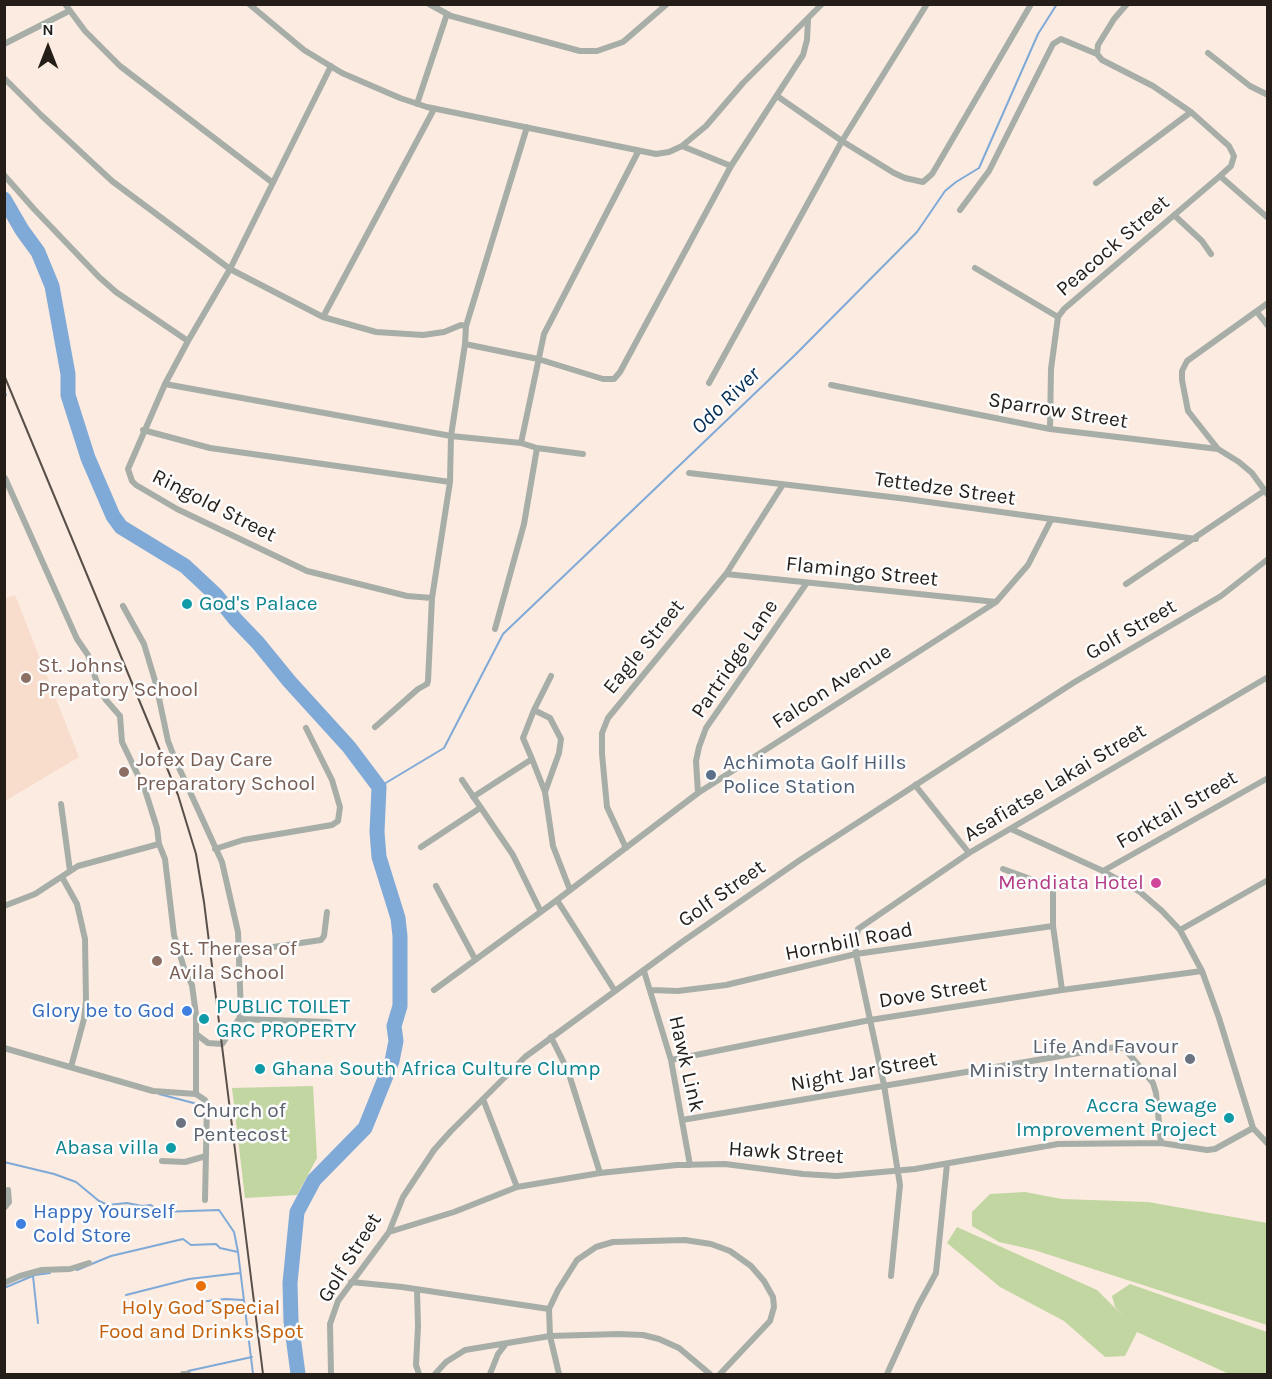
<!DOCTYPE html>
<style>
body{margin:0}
#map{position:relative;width:1272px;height:1379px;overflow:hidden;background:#fcebe1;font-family:Karla,sans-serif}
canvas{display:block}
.frame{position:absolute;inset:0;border:6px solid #241d18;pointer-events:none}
.north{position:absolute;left:18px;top:18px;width:60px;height:60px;-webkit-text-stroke:4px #fcfcfc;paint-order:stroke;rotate:0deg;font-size:16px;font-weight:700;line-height:24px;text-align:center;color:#241d18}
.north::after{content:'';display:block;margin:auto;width:21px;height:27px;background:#241d18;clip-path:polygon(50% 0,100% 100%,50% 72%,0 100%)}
</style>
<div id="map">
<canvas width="1272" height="1379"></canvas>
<div class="frame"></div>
<div class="north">N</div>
</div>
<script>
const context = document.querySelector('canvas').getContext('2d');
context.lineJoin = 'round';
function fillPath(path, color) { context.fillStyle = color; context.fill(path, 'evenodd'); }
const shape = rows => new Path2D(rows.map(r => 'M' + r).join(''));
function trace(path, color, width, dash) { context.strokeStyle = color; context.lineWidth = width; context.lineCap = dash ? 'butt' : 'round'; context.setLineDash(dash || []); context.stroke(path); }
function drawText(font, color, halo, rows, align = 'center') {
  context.font = font + ' Karla,sans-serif'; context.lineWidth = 5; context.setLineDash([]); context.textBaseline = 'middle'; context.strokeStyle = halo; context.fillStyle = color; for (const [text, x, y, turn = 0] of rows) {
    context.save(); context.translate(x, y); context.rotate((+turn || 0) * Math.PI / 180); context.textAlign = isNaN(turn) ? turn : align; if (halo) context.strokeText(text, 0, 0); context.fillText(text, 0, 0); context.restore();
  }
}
fillPath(shape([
 [15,595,79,757,5,801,4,599]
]), '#f9ddcc');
fillPath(shape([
 [313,1086,317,1158,297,1195,245,1198,232,1088],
 [1025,1192,1062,1199,1148,1202,1267,1223,1267,1325,1034,1250,999,1242,972,1226,972,1212,990,1194],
 [957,1227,1097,1290,1123,1316,1115,1307,1112,1296,1130,1284,1267,1332,1267,1374,1229,1374,1137,1332,1125,1356,1105,1357,1064,1321,1000,1287,947,1243]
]), '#c1d6a0');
trace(shape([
 [4,391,6,395],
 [379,787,444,748,503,634,795,355,917,232,945,191,956,182,979,168,1038,34,1057,4],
 [159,1094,205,1106],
 [4,1162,54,1174,76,1182,99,1201,108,1205,127,1203,142,1206,151,1205,161,1212,219,1210,234,1232,238,1252,253,1374],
 [77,1270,111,1256,183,1239,191,1245,216,1244,220,1248,238,1252],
 [33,1276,38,1323],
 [4,1288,35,1275,50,1273],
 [126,1295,189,1279,240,1273],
 [199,1302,226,1299,243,1300],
 [188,1371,252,1357]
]), '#7fa9d6', 2);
trace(shape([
 [4,199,22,230,38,252,52,286,68,374,68,395,88,458,113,516,121,527,185,566,216,595,235,619,258,643,289,681,349,747,379,787,377,832,379,857,398,918,400,936,400,1006,394,1026,396,1041,392,1061,365,1128,314,1180,297,1212,290,1283,291,1321,298,1374]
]), '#7fa9d6', 15);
trace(shape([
 [65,4,85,31,120,66,273,183],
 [249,4,304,50,342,73,400,98,427,107,656,154,669,152,682,146,706,126,743,83,822,4],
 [429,4,451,16,580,51,597,51,623,42,667,4],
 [4,44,69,11],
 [1208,53,1250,86,1268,95],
 [1097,54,1098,45,1114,19,1127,4],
 [331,66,230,269,188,341,165,384,128,469,132,481,136,485,177,509,307,571,407,596,432,598],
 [4,78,41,115,112,181,230,269,323,317,376,332,423,335,444,332,461,325,466,326,465,344,538,359,603,379,614,379,620,372,731,166,803,55,807,40,808,20],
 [777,96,842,141,894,173,905,178,923,182,932,174,938,164,1030,6],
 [417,104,447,14],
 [682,146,731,166],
 [4,175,34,209,99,277,116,292,188,341],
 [1220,176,1268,218],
 [1096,183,1191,112],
 [960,210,989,171,1053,44,1061,39,1097,54,1102,60,1153,86,1191,112,1229,146,1234,156,1231,166,1220,176,1064,309,1058,317,1051,369,1050,429],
 [1174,215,1202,241,1211,254],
 [975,268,1058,317],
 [1257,312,1268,326],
 [323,317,434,109],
 [466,326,527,127],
 [709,383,842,141,927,4],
 [165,384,451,436,521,443,537,448,583,454],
 [831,385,1050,429,1218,449,1239,462,1252,473,1268,495],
 [143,430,210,448,450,482],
 [521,443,544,334,638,152],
 [1218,449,1188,411,1182,380,1182,371,1187,361,1268,303],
 [689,473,907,499,1196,539],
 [5,478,77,639,88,655,98,686,106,700,120,716,122,742,145,790,157,828,159,844,165,859,174,935,184,968,192,985,196,1015,196,1094],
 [726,574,996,602],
 [1126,584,1267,489],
 [123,606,144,644,156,684,168,741,175,759,222,862,238,932,241,1014,239,1019,222,1044,208,1043,196,1034],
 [495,629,524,524,537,448],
 [375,727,418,689,427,684,428,681,432,598,450,482,451,436,465,344],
 [532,759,523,738,534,710],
 [462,780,513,855,541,912],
 [915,785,969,853],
 [545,792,559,753,561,739,550,718,534,710,551,676],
 [698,793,696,761,699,747,706,728,806,584],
 [473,797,532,759,545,792,553,846,570,890],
 [61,804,70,871],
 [1011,829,1103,871,1140,892,1162,911,1180,930,1202,971,1219,1018,1253,1128,1268,1144],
 [421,847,480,808],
 [626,848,607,807,602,754,602,733,608,718,726,574,782,486],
 [215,849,243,840,332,825,338,821,340,807,332,780,306,728],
 [1003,869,1047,885,1051,887,1053,891,1053,926,1062,990],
 [1103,871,1268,778],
 [62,877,77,904,85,939,86,1001,84,1019,71,1067],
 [436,886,475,959],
 [557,900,615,991],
 [4,906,35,894,78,866,159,844],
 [1180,930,1268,880],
 [239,952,321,940,324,936,327,912],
 [644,971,671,1060,690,1165],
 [434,990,557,900,698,793,996,602,1028,565,1051,520],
 [651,990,678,991,726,985,856,954,1053,926],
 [239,1019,329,1022],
 [551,1037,568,1071,600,1173],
 [4,1048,153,1091,196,1094,205,1100,207,1104,205,1200],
 [671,1060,870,1020,1062,990,1202,971],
 [483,1099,517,1187],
 [682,1120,1108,1048,1119,1047,1125,1049,1153,1083,1156,1093,1161,1143],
 [162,1161,185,1162,206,1156],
 [4,1208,9,1202,8,1190],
 [389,1232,454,1212,517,1187,600,1173,677,1165,725,1164,803,1174,837,1176,915,1169,1058,1144,1161,1143,1207,1150,1215,1149,1253,1128],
 [891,1276,900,1185,884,1085,856,954,855,943,858,929,969,853,1268,677],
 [351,1282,402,1287,549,1309],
 [4,1283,20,1276,42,1270,70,1269,89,1263],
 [417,1290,418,1326,416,1365,419,1374],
 [183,1374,188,1374],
 [331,1374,330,1324,338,1301,389,1232,403,1197,434,1150,451,1131,525,1057,682,942,800,860,1073,683,1221,596,1268,559],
 [435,1374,446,1362,465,1350,550,1336,619,1334,643,1335,659,1339,679,1348,710,1374],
 [490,1374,498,1354,505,1345],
 [559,1374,550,1336,549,1309,558,1290,577,1260,596,1247,613,1242,685,1240,711,1244,730,1251,751,1266,764,1281,773,1297,774,1307,770,1321,720,1374],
 [887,1374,918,1306,936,1273,947,1164]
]), '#a7aea7', 6);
trace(shape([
 [4,375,154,736,178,795,196,854,204,902,263,1374]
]), '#584f48', 2);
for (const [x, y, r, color] of [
 [187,604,6,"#0f9aa8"],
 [26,678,6,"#8d6e63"],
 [124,772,6,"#8d6e63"],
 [711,775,6,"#5c6f8a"],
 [1156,883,6,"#d1479c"],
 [157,961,6,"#8d6e63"],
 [187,1011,6,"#3f7fe0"],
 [204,1019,6,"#0f9aa8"],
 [1190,1059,6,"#6b7280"],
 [260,1069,6,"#0f9aa8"],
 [1229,1118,6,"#0f9aa8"],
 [181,1123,6,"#6b7280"],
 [171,1148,6,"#0f9aa8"],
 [21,1224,6,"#3f7fe0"],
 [201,1286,6,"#e8710a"]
]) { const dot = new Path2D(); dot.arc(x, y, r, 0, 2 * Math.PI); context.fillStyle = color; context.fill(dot); trace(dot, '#fcfcfc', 2); }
drawText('21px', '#241d18', '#fcfcfc', [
 ["Peacock Street",1113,246,-41],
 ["Sparrow Street",1058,411,9],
 ["Tettedze Street",945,489,8],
 ["Ringold Street",214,506,27],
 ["Flamingo Street",862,572,6],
 ["Golf Street",1131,630,-30],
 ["Eagle Street",644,647,-51],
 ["Partridge Lane",735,659,-56],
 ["Falcon Avenue",832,687,-33],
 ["Asafiatse Lakai Street",1055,783,-31],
 ["Forktail Street",1177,810,-30],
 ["Golf Street",722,894,-35],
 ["Hornbill Road",849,942,-11],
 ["Dove Street",933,993,-9],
 ["Hawk Link",686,1064,77],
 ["Night Jar Street",864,1072,-10],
 ["Hawk Street",786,1153,4],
 ["Golf Street",350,1258,-58]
]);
drawText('21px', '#0d838f', '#fcfcfc', [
 ["God's Palace",199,604],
 ["PUBLIC TOILET",216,1007],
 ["GRC PROPERTY",216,1031],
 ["Ghana South Africa Culture Clump",272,1069],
 ["Accra Sewage",1217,1106,"right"],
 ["Improvement Project",1217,1130,"right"],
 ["Abasa villa",159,1148,"right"]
], 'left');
drawText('21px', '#785e54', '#fcfcfc', [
 ["St. Johns",38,666],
 ["Prepatory School",38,690],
 ["Jofex Day Care",136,760],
 ["Preparatory School",136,784],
 ["St. Theresa of",169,949],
 ["Avila School",169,973]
], 'left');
drawText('21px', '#4e5e75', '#fcfcfc', [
 ["Achimota Golf Hills",723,763],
 ["Police Station",723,787]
], 'left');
drawText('21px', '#b23c85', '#fcfcfc', [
 ["Mendiata Hotel",1144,883]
], 'right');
drawText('21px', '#366cbe', '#fcfcfc', [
 ["Glory be to God",175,1011],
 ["Happy Yourself",33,1212,"left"],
 ["Cold Store",33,1236,"left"]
], 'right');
drawText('21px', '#5b616d', '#fcfcfc', [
 ["Life And Favour",1178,1047],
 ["Ministry International",1178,1071],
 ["Church of",193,1111,"left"],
 ["Pentecost",193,1135,"left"]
], 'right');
drawText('21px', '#c56008', '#fcfcfc', [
 ["Holy God Special",201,1308],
 ["Food and Drinks Spot",201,1332]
]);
drawText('italic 22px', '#002b55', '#fcfcfc', [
 ["Odo River",726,401,-44]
]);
</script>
